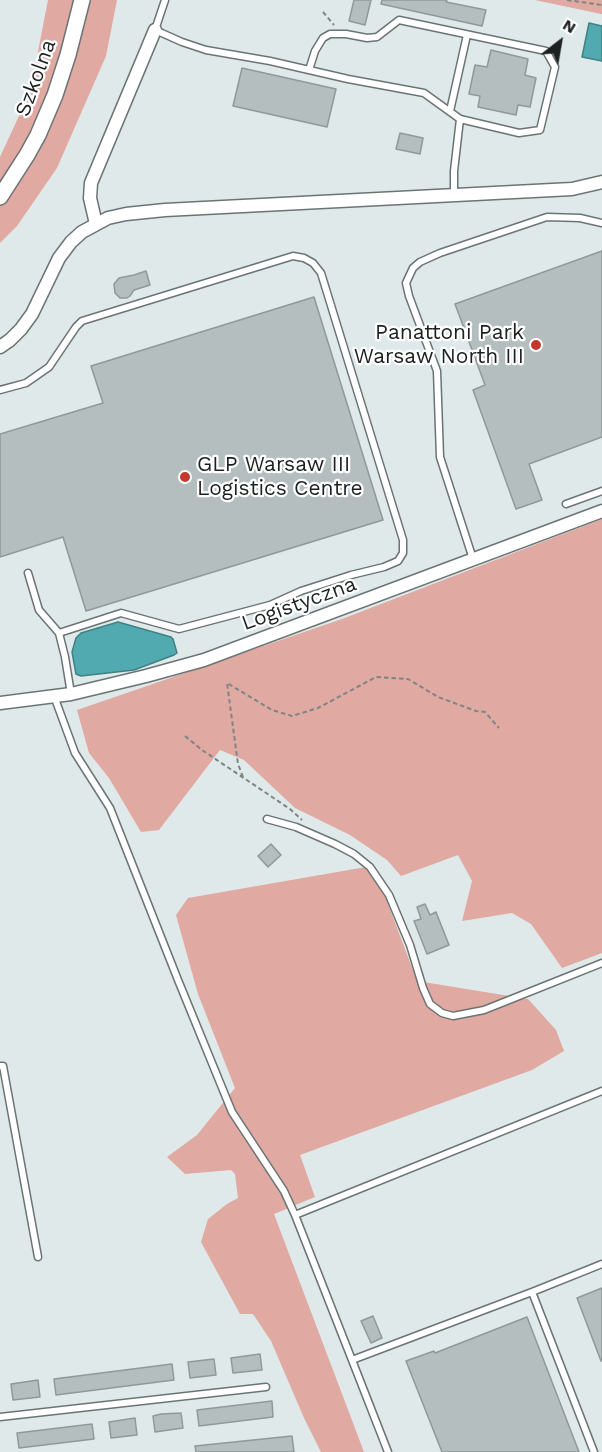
<!DOCTYPE html>
<style>
body{margin:0}
#map{position:relative;width:602px;height:1452px;overflow:hidden;background:#dfe9ea;font-family:"Work Sans",sans-serif}
canvas{display:block}
.north{position:absolute;left:530px;top:12px;width:60px;height:60px;-webkit-text-stroke:4px #fff;paint-order:stroke;rotate:31deg;font-size:16px;font-weight:700;line-height:24px;text-align:center;color:#1c2020}
.north::after{content:'';display:block;margin:auto;width:21px;height:27px;background:#1c2020;clip-path:polygon(50% 0,100% 100%,50% 72%,0 100%)}
</style>
<div id="map">
<canvas width="602" height="1452"></canvas>
<div class="north">N</div>
</div>
<script>
const context = document.querySelector('canvas').getContext('2d');
context.lineJoin = 'round';
function fillPath(path, color) { context.fillStyle = color; context.fill(path, 'evenodd'); }
const shape = rows => new Path2D(rows.map(r => 'M' + r).join(''));
function trace(path, color, width, dash) { context.strokeStyle = color; context.lineWidth = width; context.lineCap = dash ? 'butt' : 'round'; context.setLineDash(dash || []); context.stroke(path); }
function drawText(font, color, halo, rows, align = 'center') {
  context.font = font + ' "Work Sans",sans-serif'; context.lineWidth = 4.5; context.setLineDash([]); context.textBaseline = 'middle'; context.strokeStyle = halo; context.fillStyle = color; for (const [text, x, y, turn = 0] of rows) {
    context.save(); context.translate(x, y); context.rotate((+turn || 0) * Math.PI / 180); context.textAlign = isNaN(turn) ? turn : align; if (halo) context.strokeText(text, 0, 0); context.fillText(text, 0, 0); context.restore();
  }
}
fillPath(shape([
 [48,0,117,0,106,56,57,168,17,226,0,243,0,157,19,116,35,67],
 [535,0,602,0,602,14,601,14],
 [602,519,602,953,562,968,531,924,512,913,462,921,472,881,458,855,401,876,387,860,350,835,295,808,244,760,220,750,159,830,141,832,109,778,89,753,77,710,342,619],
 [366,867,385,896,417,981,528,999,556,1030,564,1051,532,1070,300,1155,315,1197,274,1214,364,1452,321,1452,304,1418,271,1341,253,1314,240,1314,201,1242,208,1219,227,1204,238,1198,235,1174,231,1170,185,1174,167,1157,197,1135,235,1088,198,994,176,915,188,898]
]), '#e0a9a1');
const water = shape([
 [589,23,602,26,602,61,582,57,589,23],
 [118,622,171,637,173,639,177,653,174,655,134,670,81,676,76,674,72,652,76,638,81,633,118,622]
]);
fillPath(water, '#50aaaf');
trace(water, '#408184', 1.5);
const building = shape([
 [354,0,371,0,365,25,349,21,354,0],
 [382,0,447,0,446,2,486,10,482,26,381,4,382,0],
 [491,50,528,59,525,75,536,78,530,107,518,105,516,115,478,107,480,96,469,94,475,65,487,67,491,50],
 [242,68,336,89,327,127,233,106,242,68],
 [400,133,423,138,420,154,396,149,400,133],
 [602,251,602,437,529,464,542,500,516,509,473,390,485,385,455,304,602,251],
 [146,271,150,285,134,290,130,296,127,298,120,298,115,293,114,284,119,278,134,275,146,271],
 [314,297,383,520,86,611,63,537,0,557,0,434,103,403,91,366,314,297],
 [271,844,281,855,268,867,258,856,271,844],
 [425,904,430,915,436,912,449,945,427,954,414,921,421,919,417,907,425,904],
 [602,1288,602,1361,601,1361,577,1298,602,1288],
 [373,1316,382,1338,371,1343,361,1321,373,1316],
 [527,1317,579,1452,442,1452,406,1361,434,1351,435,1353,527,1317],
 [260,1354,262,1370,233,1373,231,1358,260,1354],
 [214,1359,216,1375,190,1378,188,1362,214,1359],
 [172,1364,174,1380,56,1395,54,1379,172,1364],
 [38,1380,40,1397,13,1400,11,1384,38,1380],
 [272,1401,273,1417,199,1426,197,1410,272,1401],
 [181,1413,183,1428,155,1432,153,1416,161,1414,181,1413],
 [135,1418,137,1435,111,1438,109,1422,135,1418],
 [92,1424,94,1439,19,1448,17,1433,92,1424],
 [292,1436,294,1452,196,1452,195,1446,292,1436]
]);
fillPath(building, '#b4bebf');
trace(building, '#8f9999', 1.5);
const service = shape([
 [165,0,155,30,182,42,206,50,270,61,348,79,424,93,460,119,519,133,540,130,555,67,546,51,399,20,377,37,367,38,346,34,330,34,323,38,315,51,309,70],
 [450,111,467,35],
 [454,195,454,171,460,119],
 [0,390,26,383,49,367,76,327,82,321,293,256,304,258,313,263,321,273,403,540,403,553,398,561,384,567,351,575,301,591,270,605,179,629,121,613,59,633],
 [566,504,602,491],
 [473,559,440,457,437,371,409,296,406,283,413,268,420,262,440,253,547,217,580,218,602,223],
 [28,573,39,610,59,633,65,657,71,694],
 [54,696,75,753,110,808,178,980,232,1112,284,1191,295,1215],
 [267,819,296,827,335,844,354,854,370,867,389,895,410,945,423,988,430,1004,442,1013,453,1016,484,1010,602,963],
 [0,1066,3,1066,38,1257],
 [532,1292,594,1452],
 [352,1360,295,1215,602,1091],
 [0,1417,266,1387],
 [388,1452,352,1360,532,1292,602,1264]
]);
const minor = shape([
 [96,224,90,198,91,183,155,30],
 [0,347,10,340,21,329,32,314,59,258,71,242,82,232,108,218,126,214,165,210,572,189,602,182],
 [0,703,71,694,146,676,204,660,602,511]
]);
const tertiary = shape([
 [0,197,27,155,38,135,55,95,68,55,82,0]
]);
trace(service, '#6b7474', 9);
trace(minor, '#6b7474', 15);
trace(tertiary, '#6b7474', 18);
trace(shape([
 [567,0,602,5],
 [323,12,334,25],
 [185,736,202,750,290,809,302,820],
 [243,777,238,764,227,683,272,710,292,716,318,708,376,677,408,679,438,697,476,711,485,712,499,728]
]), '#7e8585', 2, [4.5, 3]);
trace(service, '#fff', 6);
trace(minor, '#fff', 12);
trace(tertiary, '#fff', 15);
for (const [x, y, r, color] of [
 [536,345,6,"#c5372d"],
 [185,477,6,"#c5372d"]
]) { const dot = new Path2D(); dot.arc(x, y, r, 0, 2 * Math.PI); context.fillStyle = color; context.fill(dot); trace(dot, '#fff', 2); }
drawText('21px', '#1c2020', '#fff', [
 ["Szkolna",36,78,-70],
 ["Logistyczna",299,604,-20]
]);
drawText('21px', '#1c2020', '#fff', [
 ["Panattoni Park",524,333],
 ["Warsaw North III",524,357],
 ["GLP Warsaw III",197,465,"left"],
 ["Logistics Centre",197,489,"left"]
], 'right');
</script>
